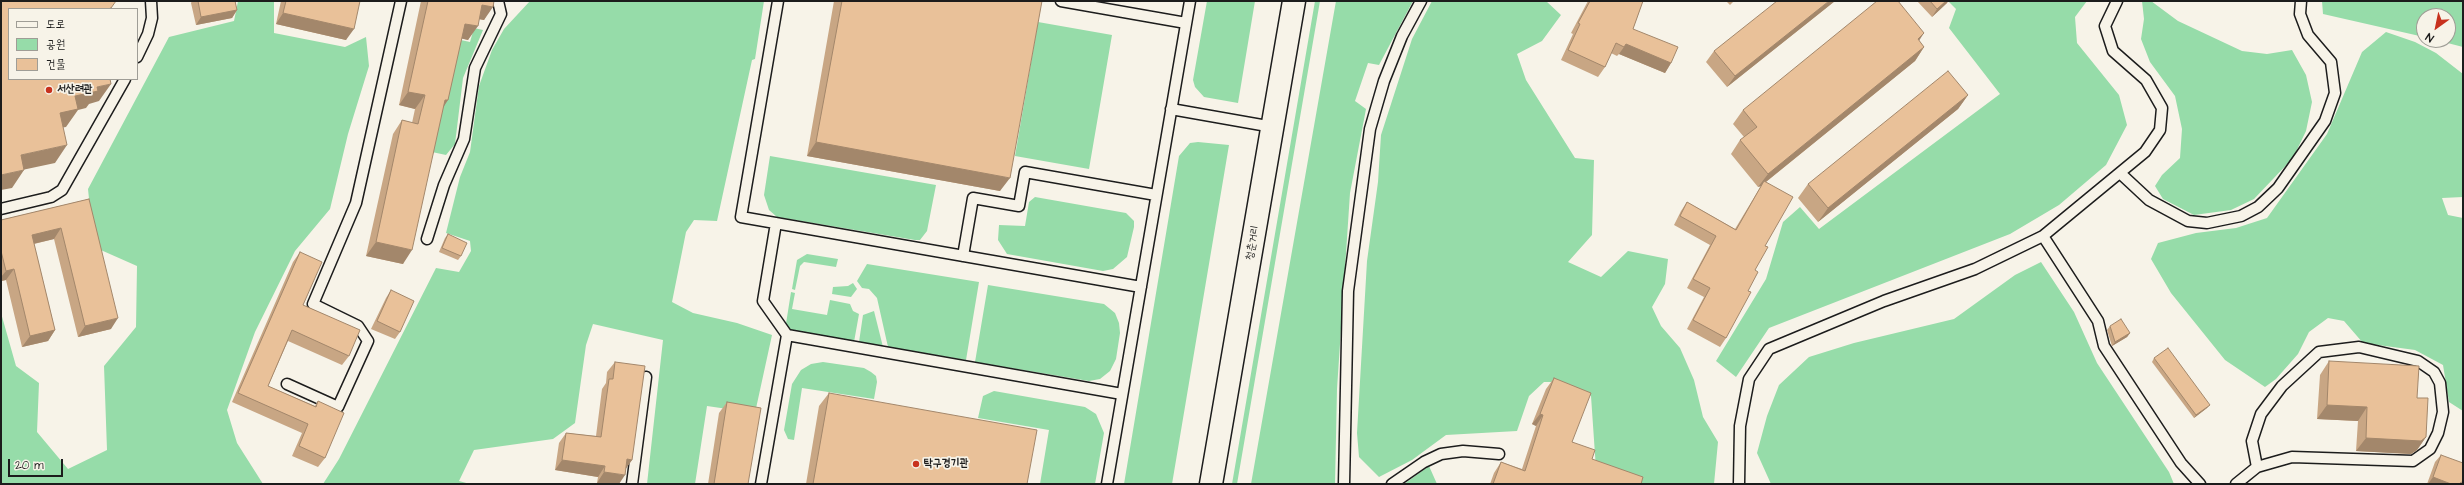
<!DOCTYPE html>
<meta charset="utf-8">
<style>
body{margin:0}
#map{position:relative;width:2464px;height:485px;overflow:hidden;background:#f7f3e8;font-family:"Architects Daughter","Poor Story",sans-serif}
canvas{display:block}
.frame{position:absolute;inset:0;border:2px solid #1c1c1c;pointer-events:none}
.legend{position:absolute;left:8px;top:8px;width:130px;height:72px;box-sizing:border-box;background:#f7f3e8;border:1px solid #9f9d96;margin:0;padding:5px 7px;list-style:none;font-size:12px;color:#1c1c1c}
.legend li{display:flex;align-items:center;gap:8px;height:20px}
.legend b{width:20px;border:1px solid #9f9d96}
.north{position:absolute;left:2416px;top:8px;width:40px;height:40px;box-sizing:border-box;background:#f7f3e8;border:1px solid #9f9d96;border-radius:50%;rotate:213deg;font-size:11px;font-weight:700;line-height:16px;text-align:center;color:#1c1c1c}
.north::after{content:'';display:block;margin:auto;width:14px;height:18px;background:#c8321e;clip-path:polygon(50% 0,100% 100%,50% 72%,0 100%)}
.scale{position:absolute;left:8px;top:459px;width:55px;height:18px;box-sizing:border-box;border:2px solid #1c1c1c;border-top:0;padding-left:5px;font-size:12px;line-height:14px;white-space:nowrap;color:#1c1c1c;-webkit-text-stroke:3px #f7f3e8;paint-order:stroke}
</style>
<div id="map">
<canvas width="2464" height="485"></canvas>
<div class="frame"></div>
<ul class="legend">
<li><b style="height:5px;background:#f7f3e8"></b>도로</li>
<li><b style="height:11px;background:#96dca9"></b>공원</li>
<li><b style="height:11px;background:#e9c199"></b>건물</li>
</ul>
<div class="north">N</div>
<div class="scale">20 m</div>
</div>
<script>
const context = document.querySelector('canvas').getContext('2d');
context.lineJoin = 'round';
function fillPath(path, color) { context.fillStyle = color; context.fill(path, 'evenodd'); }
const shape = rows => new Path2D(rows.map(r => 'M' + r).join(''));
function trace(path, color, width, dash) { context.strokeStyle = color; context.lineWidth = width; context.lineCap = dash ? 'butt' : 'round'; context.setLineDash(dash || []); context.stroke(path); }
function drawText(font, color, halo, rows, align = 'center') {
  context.font = font + ' "Architects Daughter","Poor Story",sans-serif'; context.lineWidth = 3.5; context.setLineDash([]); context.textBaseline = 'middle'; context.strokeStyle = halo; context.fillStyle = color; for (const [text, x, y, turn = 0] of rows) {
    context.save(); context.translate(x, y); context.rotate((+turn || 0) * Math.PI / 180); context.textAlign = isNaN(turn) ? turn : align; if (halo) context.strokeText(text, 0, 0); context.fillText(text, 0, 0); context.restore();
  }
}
fillPath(shape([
 [238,1,274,1,274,33,345,47,366,37,369,66,348,134,330,209,295,251,255,332,227,410,237,443,263,484,1,484,1,313,16,366,39,383,37,432,68,469,107,450,104,366,136,327,137,266,94,247,88,189,169,37,234,21],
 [530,1,764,1,755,59,752,60,717,221,694,220,686,232,672,302,693,313,737,323,772,335,755,413,707,406,695,484,647,484,663,340,593,324,586,345,575,423,553,439,474,450,459,481,470,484,323,484,339,459,436,268,459,272,471,251,470,241,446,233,460,177,470,152,479,86,492,50,504,29],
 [1207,1,1255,1,1238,103,1204,97,1195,87,1193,80],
 [1315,1,1320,1,1237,484,1232,484],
 [1336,1,1413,1,1379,65,1368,63,1355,101,1366,109,1350,193,1337,389,1335,484,1251,484],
 [1432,1,1546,1,1561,15,1542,41,1517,54,1526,80,1575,158,1594,160,1592,235,1568,262,1601,277,1628,251,1668,259,1665,284,1652,307,1661,326,1680,348,1694,380,1703,417,1718,442,1714,484,1641,484,1596,469,1591,396,1561,382,1544,382,1529,396,1517,431,1446,435,1412,460,1379,477,1359,457,1357,433,1367,261,1378,182,1381,135,1412,39],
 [1948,1,2087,1,2075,17,2077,43,2119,95,2127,125,2106,165,2059,205,2010,234,1769,328,1736,377,1716,361,1766,279,1783,222,1800,207,1819,229,2000,94,1949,28,1956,9],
 [2142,1,2151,1,2178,21,2242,51,2267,54,2292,50,2306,75,2312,102,2306,131,2293,158,2254,199,2231,210,2194,215,2163,199,2155,186,2162,175,2180,158,2182,129,2175,96,2150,62,2141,39,2144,19],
 [2322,1,2463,1,2463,47,2436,40,2448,40,2448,16,2424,16,2424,37,2323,14],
 [1038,22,1112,35,1089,169,1015,156],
 [474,28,483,30,463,78,455,144,446,155,432,152,456,39,470,42],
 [2386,32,2415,42,2436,53,2463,74,2463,197,2442,198,2448,215,2463,218,2463,411,2449,402,2443,365,2415,350,2363,343,2344,321,2328,318,2309,332,2298,354,2276,379,2265,387,2225,360,2171,293,2151,259,2158,243,2196,233,2236,228,2267,218,2327,134,2362,52],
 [1198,142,1229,145,1172,484,1124,484,1179,156,1190,143],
 [770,156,936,185,927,231,920,240,915,240,777,217,769,210,764,195],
 [1035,197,1126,213,1134,221,1134,227,1127,257,1113,269,1103,271,1007,254,998,240,999,225,1025,226,1029,202],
 [807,254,838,259,836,267,804,262,800,266,795,290,792,289,797,260],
 [2041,262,2074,312,2097,363,2169,472,2174,484,1771,484,1757,453,1767,416,1779,385,1809,357,1854,343,1954,319,2015,275],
 [867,264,979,282,966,360,888,347,877,298,869,289,862,288,857,281],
 [853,283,857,289,851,297,832,294,833,287,848,286],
 [988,285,1104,304,1115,313,1119,323,1120,333,1116,359,1110,371,1100,379,1089,381,975,362],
 [791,292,795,293,792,309,827,315,830,300,850,304,853,311,859,314,854,342,785,330],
 [874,311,883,347,859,342,863,315],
 [823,362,864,368,871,372,876,376,877,382,874,399,802,388,794,440,788,439,784,430,792,384,801,370,811,364],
 [994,391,1085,407,1096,414,1104,433,1095,484,1040,484,1049,430,978,418,983,396],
 [1429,466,1437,484,1404,484]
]), '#96dca9');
const service = shape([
 [778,1,741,217,1141,287],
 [1061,1,1186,23],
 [137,57,148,34,152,18,151,1],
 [1171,109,1273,127],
 [2120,173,2149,200,2188,221,2207,223,2241,216,2258,207,2278,188,2325,121,2335,93,2331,62,2308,35,2300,14,2301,1],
 [1,209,51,197,62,190,125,79],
 [776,223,763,301,787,335,1122,394],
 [2043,236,2098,321,2104,346,2181,463,2200,484],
 [427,239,444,185,464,139,475,68,501,14,498,1],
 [963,256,973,198,1019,206,1025,172,1156,195],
 [287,384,338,407,368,341,358,326,313,304,356,203,401,1],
 [632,484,646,377],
 [761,484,787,335],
 [1107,484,1190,1],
 [1344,484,1348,291,1370,129,1384,81,1402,36,1421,1],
 [1392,484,1424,462,1441,454,1463,451,1499,454],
 [1739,484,1740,426,1749,379,1769,349,1884,301,1975,269,2043,236,2145,152,2160,130,2162,108,2146,80,2113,51,2105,26,2117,1],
 [2236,484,2257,467,2292,457,2413,461,2430,449,2438,433,2443,412,2440,383,2434,372,2418,361,2359,347,2319,352,2282,386,2261,414,2252,441,2257,467]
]);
const primary = shape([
 [1211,484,1294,1]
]);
trace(service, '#1c1c1c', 13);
trace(primary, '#1c1c1c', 25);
trace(service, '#f7f3e8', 10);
trace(primary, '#f7f3e8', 22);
fillPath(shape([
 [192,1,235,1,237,10,232,18,196,25,191,3],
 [281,1,360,1,346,40,276,24],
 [421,1,494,1,484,20,479,19,468,40,461,38,403,264,366,256,393,134,402,120,412,123,415,109,399,105],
 [834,1,1042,1,1000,191,807,156],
 [1588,1,1643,1,1633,29,1671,63,1665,73,1619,54,1617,56,1611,53,1605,67,1598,77,1561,60,1573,34,1571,33],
 [1726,1,1734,1,1730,5],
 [1835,1,1727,87,1706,62,1714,51],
 [1917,1,1948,1,1947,3,1932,17],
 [1919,41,1924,47,1915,61,1766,182,1765,246,1755,270,1748,291,1726,338,1720,347,1687,329,1704,297,1687,288,1710,245,1674,225,1681,211,1687,202,1735,229,1761,186,1758,187,1731,154,1740,140,1744,137,1733,124,1743,110],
 [1968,95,1958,109,1818,222,1798,198,1808,184],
 [89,199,111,329,78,337,54,239,34,244,55,330,48,341,22,347,6,280,1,281,1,220],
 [448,234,461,256,458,260,439,252,445,238],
 [300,252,303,305,349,356,342,365,288,341,268,386,315,406,318,401,325,458,318,467,292,456,302,433,232,402,293,262],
 [391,290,400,332,395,339,371,329,386,298],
 [2110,326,2130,333,2127,337,2112,346,2107,330],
 [2154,358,2207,408,2194,418,2152,362],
 [2329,361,2417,398,2426,437,2417,450,2411,454,2356,451,2358,421,2317,419,2320,375],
 [615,362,632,460,626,468,597,483,598,477,555,470,559,443,566,433,596,436,602,389,606,383,607,372],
 [1554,378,1572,442,1592,459,1641,484,1490,484,1494,473,1501,462,1522,469,1536,426,1532,424,1546,389],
 [829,393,1027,484,806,484,819,406],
 [727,402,748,484,708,484,719,413],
 [2441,455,2463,484,2427,484,2435,462]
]), '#c8a684');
fillPath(shape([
 [1829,1,1835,1,1727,87,1735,76],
 [1946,1,1948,1,1947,3,1932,17,1937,9],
 [482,5,493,7,484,20,473,18],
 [237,10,232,18,196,25,201,17],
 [283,13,354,29,346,40,276,24],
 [465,24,478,26,468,40,455,37],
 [1924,33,1915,47,1918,39],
 [1626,44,1671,63,1665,73,1619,54],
 [1924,47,1915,61,1762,185,1764,181,1761,186,1758,187,1768,174],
 [111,84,99,101,89,104,86,108,78,110,66,127,48,130,60,113,75,96,97,87],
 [408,92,425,95,415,109,399,105],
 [1968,95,1958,109,1818,222,1828,208],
 [445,100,448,100,439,114],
 [816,142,1010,178,1000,191,807,156],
 [67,145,55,163,8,173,21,155],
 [24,170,12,188,1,190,1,175],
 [61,228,54,239,24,246,32,235],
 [376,242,412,250,403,264,366,256],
 [14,269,6,280,1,281,1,277,6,271],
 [118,318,111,329,78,337,85,326],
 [55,330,48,341,22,347,30,336],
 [2130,333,2127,337,2112,346,2115,342],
 [2210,405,2207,408,2194,418,2196,415],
 [2327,405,2367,407,2358,421,2317,419],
 [1540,414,1543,415,1536,426,1532,424],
 [2426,437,2417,450,2411,454,2356,451,2366,438],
 [627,459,632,460,625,470],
 [562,460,605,466,598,477,555,470],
 [604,472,625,475,619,484,608,484,597,483],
 [2433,477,2451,484,2428,484]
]), '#a3876b');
const building = shape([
 [1,1,116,1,111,8,108,9,9,9,9,79,110,79,111,84,97,87,98,91,75,96,78,109,60,113,67,145,21,155,24,170,1,175,1,1],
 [198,1,235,1,237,10,201,17,198,1],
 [286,1,360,1,354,29,283,13,286,1],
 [428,1,494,1,493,7,482,5,478,26,465,24,448,100,445,100,412,250,376,242,402,120,418,124,425,95,408,92,428,1],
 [842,1,1042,1,1010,178,816,142,842,1],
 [1590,1,1643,1,1633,29,1678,47,1671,63,1626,44,1624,47,1616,43,1605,67,1568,50,1580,24,1578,23,1590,1],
 [1777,1,1829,1,1735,76,1714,51,1777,1],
 [1877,1,1898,1,1924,33,1918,39,1924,47,1768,174,1740,140,1757,127,1743,110,1877,1],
 [1930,1,1946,1,1937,9,1930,1],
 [1948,71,1968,95,1828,208,1808,184,1948,71],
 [1764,181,1793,197,1765,246,1768,247,1755,270,1758,272,1748,291,1751,292,1726,338,1693,320,1710,288,1693,279,1716,236,1680,216,1687,202,1736,230,1764,181],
 [89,199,118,318,85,326,61,228,32,235,55,330,30,336,14,269,6,271,1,251,1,220,89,199],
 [448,234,467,243,461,256,442,248,448,234],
 [300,252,322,262,303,305,360,330,349,356,292,330,268,386,316,407,318,401,344,413,325,458,299,446,308,424,238,393,300,252],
 [391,290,414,301,400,332,377,321,391,290],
 [2121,319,2130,333,2115,342,2110,326,2121,319],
 [2168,348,2210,405,2196,415,2154,358,2168,348],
 [2329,361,2419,366,2417,398,2428,398,2426,437,2421,441,2366,438,2367,407,2327,405,2329,361],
 [615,362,645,366,632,460,627,459,625,475,604,472,605,466,562,460,566,433,601,437,609,379,613,379,615,362],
 [1554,378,1591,393,1572,442,1595,450,1592,459,1643,477,1641,484,1583,484,1582,483,1582,484,1493,484,1501,462,1525,471,1543,415,1540,414,1554,378],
 [829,393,1037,430,1027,484,813,484,829,393],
 [727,402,761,408,748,484,714,484,727,402],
 [2441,455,2463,463,2463,483,2461,482,2460,484,2451,484,2433,477,2441,455]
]);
fillPath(building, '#e9c199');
trace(building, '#a3876b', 1);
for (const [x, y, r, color] of [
 [49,90,4,"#c8321e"],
 [916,464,4,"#c8321e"]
]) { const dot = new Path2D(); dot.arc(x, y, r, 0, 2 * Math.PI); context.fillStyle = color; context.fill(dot); trace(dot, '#f7f3e8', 1.5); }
drawText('bold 11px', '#1c1c1c', '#f7f3e8', [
 ["서산려관",57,90],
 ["탁구경기관",924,464]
], 'left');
drawText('11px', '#1c1c1c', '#f7f3e8', [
 ["청춘거리",1253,243,-80]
]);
</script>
